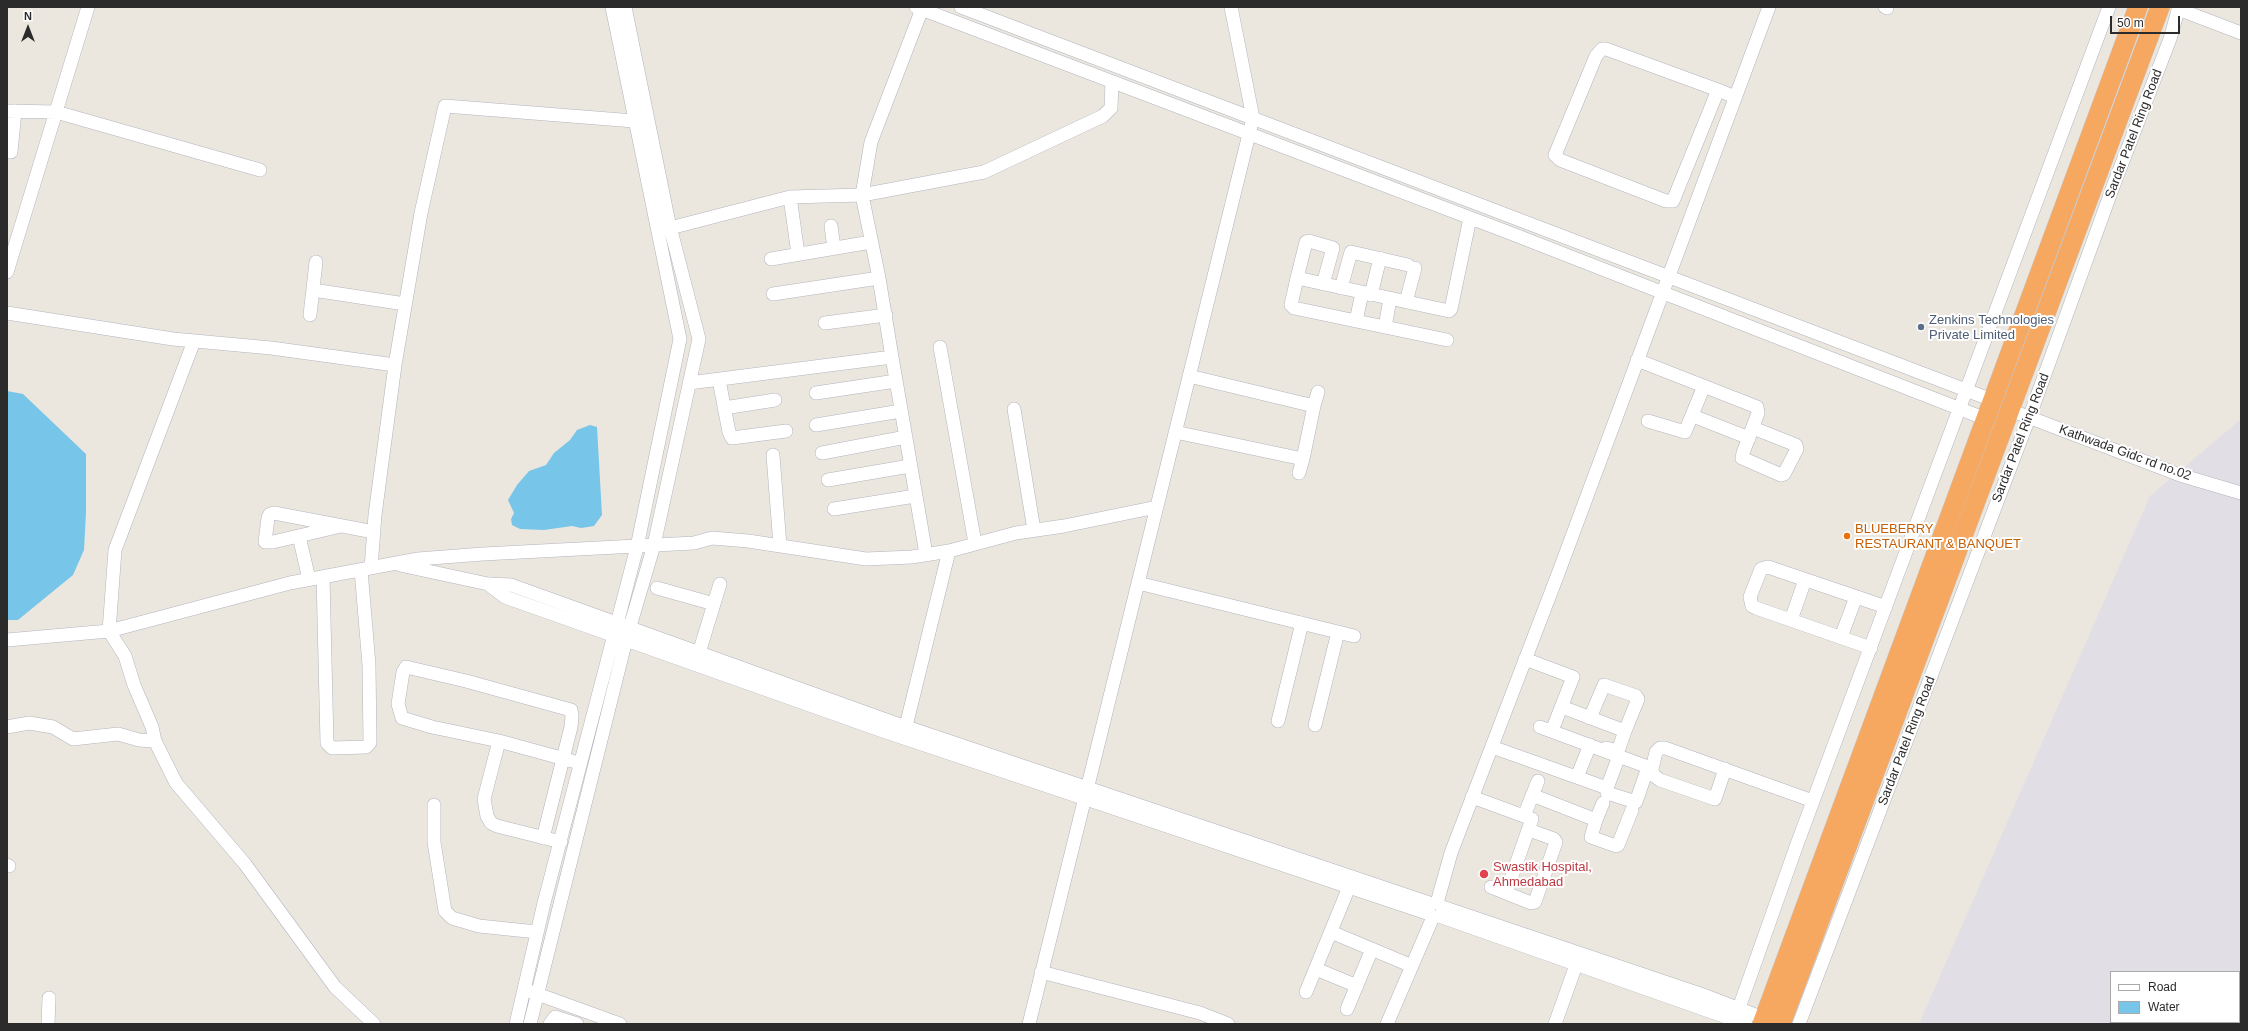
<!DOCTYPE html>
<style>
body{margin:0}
#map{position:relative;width:2248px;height:1031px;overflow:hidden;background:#ece7de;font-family:Arial,sans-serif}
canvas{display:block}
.frame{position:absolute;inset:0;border:8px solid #2b2b2b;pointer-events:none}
.legend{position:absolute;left:2110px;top:971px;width:130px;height:52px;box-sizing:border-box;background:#fff;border:1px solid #aaa;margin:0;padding:5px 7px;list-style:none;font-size:12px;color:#2b2b2b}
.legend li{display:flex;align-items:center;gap:8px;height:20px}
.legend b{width:20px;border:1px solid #aaa}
.north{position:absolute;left:8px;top:8px;width:40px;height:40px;-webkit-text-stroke:3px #fff;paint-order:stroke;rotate:0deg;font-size:11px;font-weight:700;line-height:16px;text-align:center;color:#2b2b2b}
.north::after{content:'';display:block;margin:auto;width:14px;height:18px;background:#2b2b2b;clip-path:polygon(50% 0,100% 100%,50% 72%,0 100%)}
.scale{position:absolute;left:2110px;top:16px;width:70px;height:18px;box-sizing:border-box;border:2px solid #2b2b2b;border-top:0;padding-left:5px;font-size:12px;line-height:14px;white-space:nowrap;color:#2b2b2b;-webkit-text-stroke:3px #fff;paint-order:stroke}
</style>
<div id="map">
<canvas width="2248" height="1031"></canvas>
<div class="frame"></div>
<ul class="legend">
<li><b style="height:5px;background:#fff"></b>Road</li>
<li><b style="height:11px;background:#77c5e8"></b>Water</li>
</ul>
<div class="north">N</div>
<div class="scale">50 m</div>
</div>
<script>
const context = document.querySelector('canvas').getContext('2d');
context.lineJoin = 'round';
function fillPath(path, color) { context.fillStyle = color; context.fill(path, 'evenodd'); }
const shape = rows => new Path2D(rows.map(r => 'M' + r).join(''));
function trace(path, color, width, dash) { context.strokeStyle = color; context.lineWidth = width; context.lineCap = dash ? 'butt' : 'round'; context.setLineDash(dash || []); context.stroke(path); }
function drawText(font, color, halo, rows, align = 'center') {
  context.font = font + ' Arial,sans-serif'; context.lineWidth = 4; context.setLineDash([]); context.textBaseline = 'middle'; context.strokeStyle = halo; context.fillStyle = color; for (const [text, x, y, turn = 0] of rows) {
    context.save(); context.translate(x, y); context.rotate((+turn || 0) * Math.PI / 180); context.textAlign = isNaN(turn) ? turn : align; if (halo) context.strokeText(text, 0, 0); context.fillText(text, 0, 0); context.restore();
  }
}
fillPath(shape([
 [2241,419,2241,1024,1919,1024,2150,496],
 [2111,972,2239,972,2239,1022,2111,1022]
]), '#e1dee5');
fillPath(shape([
 [7,391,23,394,86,454,86,512,84,550,73,575,18,620,7,620],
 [590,425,597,427,602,515,594,526,581,528,572,526,544,530,520,529,512,525,511,519,514,513,508,500,517,485,529,471,546,465,554,453,570,440,577,430]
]), '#77c5e8');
const minor = shape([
 [916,7,1510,233,1986,419],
 [961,7,1992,400],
 [1885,7,1887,8],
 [2178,9,2241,33],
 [1718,90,1673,201,1666,201,1560,160,1555,155,1596,56,1602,49,1606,49,1718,90,1735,97],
 [7,111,56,112,260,170],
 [11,152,15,111],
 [790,197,798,254],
 [831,226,834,248],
 [670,228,790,197,862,195,871,142,922,9],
 [771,259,871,242],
 [7,272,88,7],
 [1297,278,1306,242,1309,241,1333,248,1323,284],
 [1341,288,1351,252,1408,265],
 [313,290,405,304],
 [773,294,879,278,862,195,984,172,1103,116,1111,108,1112,82],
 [1371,295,1380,258],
 [1406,302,1415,268],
 [7,313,173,339,271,348,395,365,375,515,371,568],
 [310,315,316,262],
 [1356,321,1362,293],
 [825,323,886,315],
 [1385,327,1390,299],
 [1447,340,1294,308,1291,305,1297,278,1449,311,1451,309,1470,218],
 [940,347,975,543],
 [892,357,926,554],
 [1637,360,1757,407,1758,413,1743,453,1742,458,1781,475,1784,474,1797,449,1796,445,1753,428],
 [395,365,421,213,445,106,634,121],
 [719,380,729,432,732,438,786,431],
 [689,383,892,357,879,278],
 [816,393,896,381],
 [1314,406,1318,392],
 [724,408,775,400],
 [1014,409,1034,530],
 [2010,410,2180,475,2241,493],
 [1693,416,1749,438],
 [1648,421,1685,432,1704,386],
 [816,425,901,411],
 [1175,432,1303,459,1314,406,1189,376],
 [822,453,906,437],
 [773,455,780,546],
 [1299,473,1303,459],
 [828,480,910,466],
 [834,509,915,496],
 [341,526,273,542,265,542,268,518,270,514,274,513,374,532],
 [299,536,309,579],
 [400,565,488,584,511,585,892,722,1432,904],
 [323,577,327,743,332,748,366,747,370,743,369,665,361,570],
 [1138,583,1354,636],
 [488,584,505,597,880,730,1430,914],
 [657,588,714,604],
 [1791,620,1805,580],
 [1841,637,1856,597],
 [7,640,109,631,290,583,418,559,483,554,694,543,712,538,748,541,866,559,912,557,949,551,1016,533,1064,526,1157,507],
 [1871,648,1756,608,1752,606,1750,597,1761,569,1768,567,1886,607],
 [699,653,720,584],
 [1525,659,1573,677,1553,728],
 [1562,707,1625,731,1618,751,1606,748],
 [1590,718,1604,685,1636,696,1638,699,1625,731],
 [1278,721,1302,623],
 [1315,725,1338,632],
 [906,726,949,551],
 [7,727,29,723,53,727,73,739,118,734,139,740,155,741,152,727,134,685,125,656,109,631,115,550,194,341],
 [155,741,176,783,245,864,335,987,374,1024],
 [499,741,572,761],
 [1492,747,1607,788,1607,793,1636,802,1648,767,1540,727],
 [1725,769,1715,799,1660,780,1653,775,1652,769,1656,752,1660,748,1665,748,1813,801],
 [1577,777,1590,745],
 [1607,788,1619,756],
 [1532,795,1596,820,1591,837,1616,846,1618,845,1632,810],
 [1472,797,1532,819,1506,893,1491,887],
 [434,805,434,842,445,911,452,918,479,926,537,932],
 [1524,816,1538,781],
 [1596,820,1603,803],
 [543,838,571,727,572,716,571,710,466,681,406,667,403,672,398,704,402,718,432,727,499,741,484,799,487,816,491,823,497,826,561,842],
 [7,865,9,866],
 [1506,893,1531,903,1535,902,1556,842,1554,839,1529,830],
 [1437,903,1451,853,1558,574,1769,7],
 [1442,907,1706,996,1771,1021],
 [1439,916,1746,1024],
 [1331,932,1412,966],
 [1316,969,1357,986],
 [1041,972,1200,1013,1228,1024],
 [529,991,620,1024],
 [1306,992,1349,887],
 [1347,1009,1372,949],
 [48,1024,49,998],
 [516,1024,544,903,637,547,680,339,612,7],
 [530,1024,626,640,654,545,699,339,669,223,625,7],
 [550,1024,555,1017,577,1024],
 [1029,1024,1253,118,1231,7],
 [1387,1024,1433,917],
 [1555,1024,1576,965],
 [1731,1024,1739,1008,1796,847,2109,7],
 [1799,1024,2029,418,2114,184,2170,39,2179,7]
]);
const highway = shape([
 [1762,1024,2138,7],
 [1781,1024,2160,7]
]);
trace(minor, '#b2b4be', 14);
trace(highway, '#c8c8c8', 20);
trace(minor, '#fff', 13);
trace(highway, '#f6a760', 19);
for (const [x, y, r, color] of [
 [1921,327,4,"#5c6f8a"],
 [1847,536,4,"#e8710a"],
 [1484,874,5,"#e0444e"]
]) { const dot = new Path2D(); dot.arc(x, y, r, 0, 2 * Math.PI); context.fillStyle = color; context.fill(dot); trace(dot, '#fff', 1.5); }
drawText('13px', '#2b2b2b', '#fff', [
 ["Sardar Patel Ring Road",2134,134,-69],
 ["Sardar Patel Ring Road",2021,438,-69],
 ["Kathwada Gidc rd no.02",2125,453,20],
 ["Sardar Patel Ring Road",1907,741,-69]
]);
drawText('13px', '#4e5e75', '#fff', [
 ["Zenkins Technologies",1929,320],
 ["Private Limited",1929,335]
], 'left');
drawText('13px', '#c56008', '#fff', [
 ["BLUEBERRY",1855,529],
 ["RESTAURANT & BANQUET",1855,544]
], 'left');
drawText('13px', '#be3a42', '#fff', [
 ["Swastik Hospital,",1493,867],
 ["Ahmedabad",1493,882]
], 'left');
</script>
